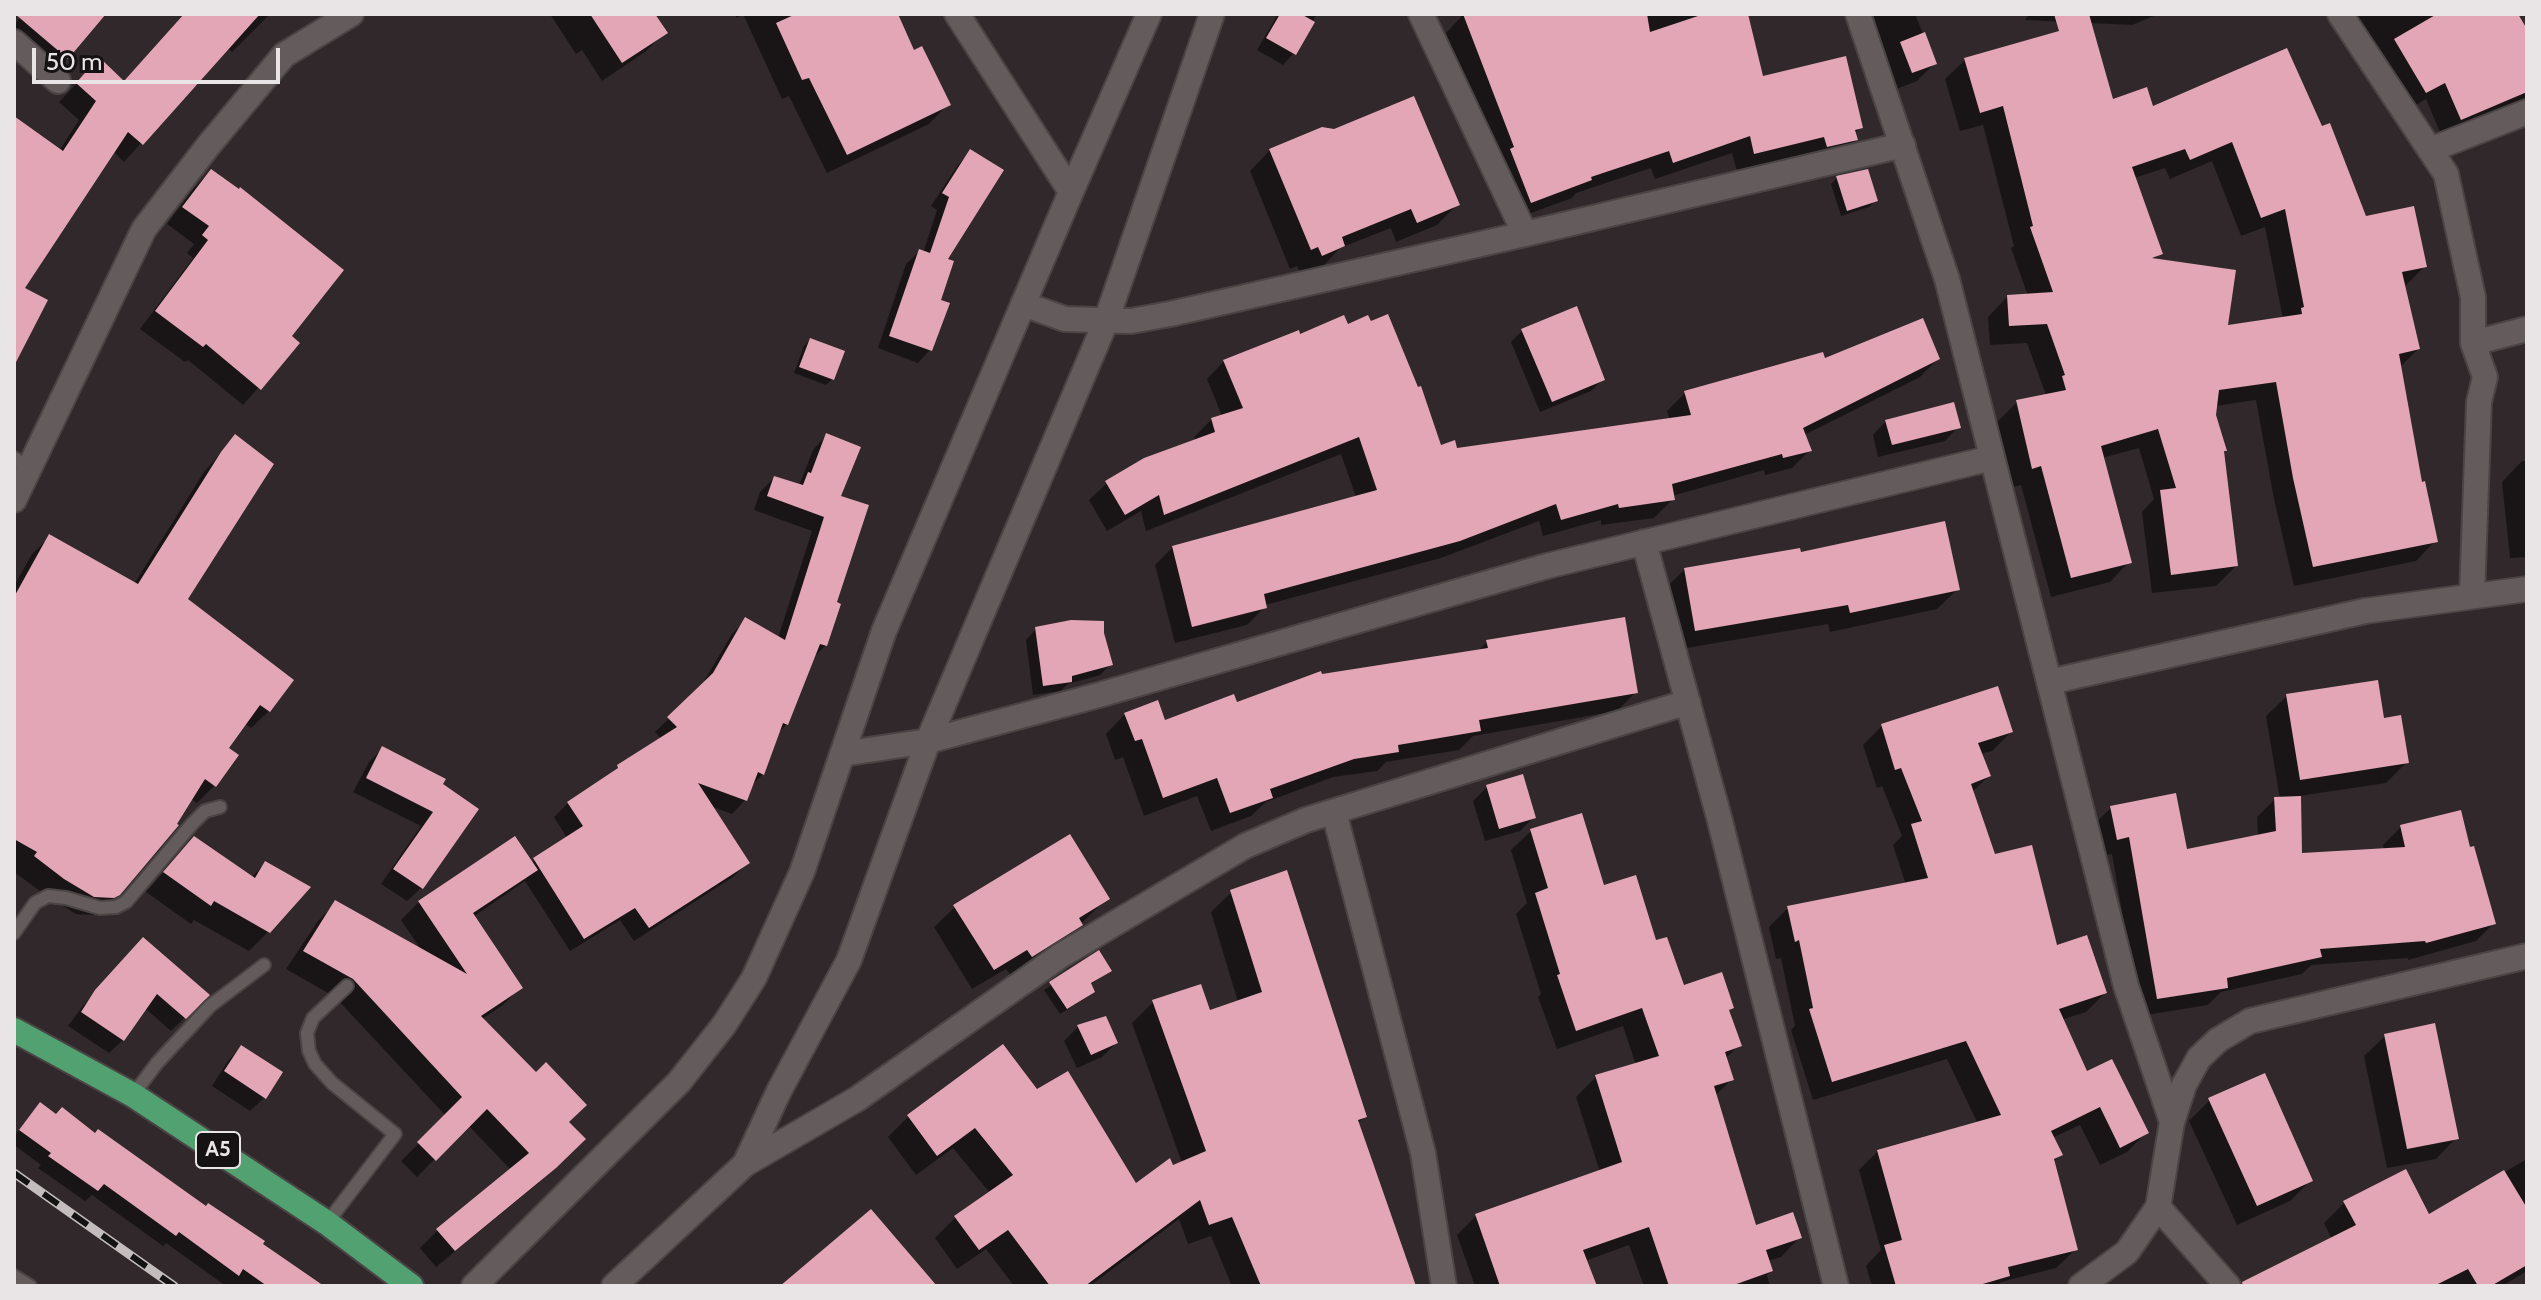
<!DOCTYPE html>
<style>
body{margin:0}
#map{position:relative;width:2541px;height:1300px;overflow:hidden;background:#30282a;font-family:Cabin,sans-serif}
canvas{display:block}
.frame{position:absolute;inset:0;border:16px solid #e9e4e5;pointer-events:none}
.scale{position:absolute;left:32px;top:48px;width:248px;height:36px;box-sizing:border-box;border:4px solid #e9e4e5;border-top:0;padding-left:10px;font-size:24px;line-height:28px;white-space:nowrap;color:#e9e4e5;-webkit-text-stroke:6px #151213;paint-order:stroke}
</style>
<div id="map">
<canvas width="2541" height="1300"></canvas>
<div class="frame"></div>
<div class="scale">50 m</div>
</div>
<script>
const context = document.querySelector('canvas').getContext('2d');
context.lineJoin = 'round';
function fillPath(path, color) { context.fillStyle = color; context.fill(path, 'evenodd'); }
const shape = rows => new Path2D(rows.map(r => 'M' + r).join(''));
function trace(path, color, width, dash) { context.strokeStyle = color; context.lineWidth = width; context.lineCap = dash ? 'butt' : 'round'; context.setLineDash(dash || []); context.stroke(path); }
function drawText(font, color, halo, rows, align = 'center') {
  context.font = font + ' Cabin,sans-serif'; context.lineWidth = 8; context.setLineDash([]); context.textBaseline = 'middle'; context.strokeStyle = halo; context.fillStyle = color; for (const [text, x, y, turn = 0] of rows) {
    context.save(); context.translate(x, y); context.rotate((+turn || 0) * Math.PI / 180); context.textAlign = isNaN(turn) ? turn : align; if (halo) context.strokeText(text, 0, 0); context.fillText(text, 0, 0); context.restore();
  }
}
fillPath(shape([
 [23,14,103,14,48,75,14,46,14,25],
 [184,14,270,14,232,52,227,48,124,162,113,151,22,289,14,362,14,118,59,151,79,120,59,102,82,78,123,83],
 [550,14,653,14,665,32,645,52,602,81,582,50,576,54],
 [734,14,895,14,913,52,948,104,929,124,827,173,789,96,782,99,743,14,737,18],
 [1278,14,1317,14,1294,53,1283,65,1257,50],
 [1460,14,1746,14,1762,78,1861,127,1854,134,1856,140,1838,157,1810,164,1806,154,1737,171,1732,153,1655,179,1651,168,1576,193,1572,198,1512,220,1496,165,1446,33,1461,17],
 [1871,14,1915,14,1935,63,1917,81,1894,90,1882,57],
 [2029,14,2159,14,2132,25,2025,20],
 [2361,14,2516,14,2527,39,2527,101,2442,137,2426,99,2408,110,2354,20],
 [2286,50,2365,218,2425,266,2405,286,2418,349,2399,368,2420,484,2435,541,2416,561,2294,586,2274,499,2256,400,2215,406,2214,415,2222,452,2236,566,2216,586,2152,593,2142,512,2154,499,2139,448,2102,458,2129,562,2110,582,2051,597,2021,485,2013,487,1997,422,2017,402,2046,395,2027,343,1990,345,1988,317,2007,297,2028,296,2011,248,2014,246,1983,125,1960,131,1945,79,1965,60,2111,101,2152,109],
 [2212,161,2241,236,2265,227,2283,319,2226,328,2154,260,2160,254,2134,178,2165,168,2170,179],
 [1334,131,1458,204,1437,225,1396,242,1391,228,1340,248,1323,266,1301,275,1297,266,1290,269,1250,171,1270,150],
 [970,152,945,260,930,350,918,363,878,348,906,264,919,252,923,253,937,210,931,206,958,165],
 [211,171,289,336,297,344,243,405,188,360,185,362,140,329,193,258,187,253,194,244,167,224,194,188],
 [1837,178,1876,200,1869,207,1841,216,1831,184],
 [1522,331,1603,379,1591,391,1540,412,1511,342],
 [810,340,832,379,826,385,794,373,804,346],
 [1938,359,1920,377,1804,435,1810,450,1792,468,1765,475,1764,470,1672,496,1672,500,1654,518,1601,525,1601,520,1543,536,1539,521,1441,558,1265,605,1265,607,1247,625,1175,643,1155,565,1173,547,1356,497,1341,454,1146,531,1141,511,1107,531,1089,500,1107,483,1195,441,1194,437,1212,419,1222,416,1207,379,1224,361,1440,448,1456,450,1670,420,1667,411,1685,393,1824,360],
 [1886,421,1958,427,1945,441,1878,457,1873,435],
 [827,435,838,497,835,604,826,645,811,660,787,724,778,733,763,774,751,786,746,799,732,814,710,806,747,863,733,877,634,941,620,920,570,951,525,881,473,917,521,987,503,1005,482,1019,567,1122,584,1139,535,1186,436,1267,420,1248,438,1230,511,1170,468,1125,417,1177,401,1161,446,1116,335,997,286,969,318,921,336,903,422,951,401,920,419,902,531,863,567,838,554,817,568,803,607,778,618,767,662,739,655,732,700,688,732,634,746,620,778,638,812,531,754,510,760,492,774,478,798,485,800,483,813,450],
 [235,437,185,600,269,711,251,728,244,723,226,748,214,786,197,803,190,798,119,893,94,915,76,914,47,896,14,872,14,586,32,554,50,537,134,584,204,472],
 [2522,461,2527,461,2527,557,2510,558,2502,482],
 [1799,554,1958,589,1937,609,1830,632,1828,624,1675,650,1664,590,1685,569],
 [1036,629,1102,634,1111,664,1100,675,1068,684,1060,691,1033,695,1026,640],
 [1487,642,1636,692,1617,711,1473,736,1459,750,1386,762,1377,771,1333,777,1266,802,1251,816,1211,831,1197,796,1144,816,1123,757,1115,760,1106,734,1125,714,1164,722,1236,705,1320,676,1478,651],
 [2287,696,2382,720,2407,762,2386,783,2299,796,2300,856,2384,850,2383,845,2401,827,2469,849,2494,923,2476,941,2408,960,2408,958,2311,965,2302,974,2221,992,2208,1005,2140,1016,2112,854,2099,856,2093,825,2111,808,2186,852,2258,837,2257,817,2275,799,2280,799,2266,716],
 [1882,726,2011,732,1992,751,1980,754,1989,776,1972,792,1994,856,2055,947,2105,993,2086,1012,2061,1020,2086,1073,2146,1133,2127,1152,2100,1165,2080,1125,2052,1138,2060,1155,2053,1162,2076,1249,2056,1268,2001,1282,1997,1286,1872,1286,1866,1266,1881,1250,1859,1170,1878,1151,1978,1124,1947,1059,1813,1100,1791,1030,1795,1026,1781,958,1776,959,1769,927,1788,908,1906,885,1893,845,1902,836,1882,786,1877,788,1863,745],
 [383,748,476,809,421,888,407,901,381,884,421,826,353,792,369,762],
 [1522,777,1534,817,1520,831,1485,841,1473,801,1487,787],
 [1531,831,1603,887,1655,943,1683,988,1732,1008,1727,1012,1739,1045,1725,1059,1732,1079,1715,1096,1755,1227,1800,1237,1781,1257,1768,1261,1771,1271,1767,1275,1770,1286,1644,1286,1629,1245,1585,1261,1595,1286,1475,1286,1457,1235,1476,1216,1600,1172,1576,1097,1596,1077,1636,1065,1623,1026,1557,1049,1538,997,1541,994,1516,914,1527,903,1511,850],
 [194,838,251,878,265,863,269,931,249,951,194,920,191,924,146,892],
 [1232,892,1365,1117,1357,1124,1414,1286,1232,1286,1211,1236,1188,1244,1179,1219,1090,1286,1014,1286,986,1249,957,1269,935,1238,956,1217,990,1193,953,1148,916,1175,888,1137,908,1117,1003,1047,1036,1092,1135,1186,1182,1163,1132,1023,1153,1002,1209,1012,1238,1002,1211,912],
 [1107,898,1060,945,1011,976,1006,969,972,989,934,927,955,907],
 [129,953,207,995,171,1031,145,1008,123,1040,109,1053,68,1026,82,1007],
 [1099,953,1110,971,1090,985,1093,992,1086,998,1060,1014,1044,990],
 [1104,1018,1116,1043,1102,1057,1077,1068,1064,1041,1078,1027],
 [2385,1036,2456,1138,2436,1159,2387,1168,2364,1056],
 [241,1047,264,1098,250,1111,212,1086,228,1061],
 [2210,1100,2311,1180,2290,1201,2237,1225,2189,1121],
 [40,1105,55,1117,94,1135,321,1286,226,1286,166,1243,163,1246,92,1195,85,1201,38,1168,41,1165,14,1145,14,1136],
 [2527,1159,2527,1271,2502,1286,2250,1286,2332,1239,2324,1223,2344,1203,2428,1217]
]), '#0007');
fillPath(shape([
 [15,14,106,14,68,59],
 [184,14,260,14,143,145,128,132,25,288,48,300,14,366,14,116,63,151,96,101,76,83,99,57,124,81],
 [590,14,655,14,668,33,622,63],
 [796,14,898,14,914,50,922,46,951,105,847,155,809,78,802,80,776,23],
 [1280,14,1301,14,1315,22,1296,55,1266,38],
 [1463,14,1647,14,1650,32,1704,14,1748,14,1763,76,1846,56,1863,128,1855,130,1858,140,1827,147,1824,137,1754,154,1750,136,1673,163,1669,151,1591,177,1592,180,1531,203,1510,149,1514,147],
 [2054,14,2089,14,2113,99,2147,87,2153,106,2287,48,2322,126,2330,123,2366,216,2414,206,2427,267,2402,272,2420,349,2399,354,2422,482,2425,481,2438,542,2313,567,2293,478,2276,382,2219,390,2216,415,2227,451,2224,451,2238,566,2171,575,2160,490,2176,488,2158,429,2101,446,2132,563,2071,578,2041,466,2032,469,2016,400,2066,390,2062,376,2065,375,2047,324,2009,326,2007,295,2053,292,2030,227,2033,226,2003,106,1980,113,1964,58,2059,31],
 [2232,142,2261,218,2285,209,2304,307,2301,308,2302,314,2228,325,2236,270,2152,258,2163,254,2132,167,2185,149,2190,160],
 [2437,14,2518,14,2527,29,2527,92,2461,120,2445,83,2426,93,2394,39],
 [1925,32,1937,64,1912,73,1900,42],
 [1414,96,1460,205,1417,223,1411,209,1342,237,1345,246,1322,256,1318,247,1311,250,1269,149,1322,127,1334,129],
 [970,149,1004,170,948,259,954,261,941,300,950,303,932,351,889,336,919,249,930,253,949,197,942,193],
 [211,169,239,189,240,187,344,270,292,336,300,343,261,390,206,344,203,347,155,311,208,240,202,235,209,226,182,207],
 [1868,169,1878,201,1847,211,1836,176],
 [1577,306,1605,380,1552,402,1521,329],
 [1388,314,1418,387,1421,386,1441,445,1455,440,1457,448,1691,415,1684,391,1823,352,1825,358,1923,318,1940,359,1803,428,1812,451,1783,458,1782,454,1672,484,1675,500,1619,508,1618,504,1561,520,1556,504,1460,541,1264,594,1267,608,1192,627,1172,546,1377,490,1359,437,1164,515,1159,495,1125,515,1105,481,1144,458,1215,432,1211,418,1243,408,1223,360,1299,330,1300,334,1344,315,1348,324,1368,315,1371,321],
 [810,338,845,351,834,380,799,367],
 [1954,402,1961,428,1892,445,1885,420],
 [826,433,861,447,841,496,869,505,837,602,841,604,827,646,820,644,788,725,783,723,764,775,758,772,747,801,698,783,750,863,649,928,635,908,584,939,533,858,583,826,567,802,618,768,617,765,677,727,667,717,713,673,745,617,785,640,824,517,767,496,774,476,803,485,808,472,811,473],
 [235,434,274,464,188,599,294,680,270,712,260,705,229,748,239,755,216,787,205,779,177,824,179,825,120,895,114,898,94,897,64,879,34,856,37,852,14,839,14,597,49,534,138,584,221,452],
 [1945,521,1960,590,1850,613,1848,605,1695,631,1684,568,1800,548,1801,552],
 [1625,617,1638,693,1479,720,1481,731,1398,745,1399,752,1354,759,1270,789,1273,798,1230,813,1217,778,1163,798,1142,739,1135,741,1124,713,1158,700,1165,720,1234,694,1237,702,1321,671,1322,674,1488,648,1486,640],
 [1071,620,1104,621,1104,633,1113,665,1072,676,1072,682,1043,686,1035,627],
 [2378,680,2384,718,2401,715,2409,763,2300,780,2286,694],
 [1998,686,2013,732,1978,743,1991,776,1971,784,1995,854,2032,845,2057,945,2087,935,2107,993,2059,1009,2087,1071,2112,1059,2149,1133,2120,1148,2100,1107,2051,1131,2063,1155,2054,1159,2078,1250,2008,1267,2010,1276,1976,1286,1896,1286,1884,1245,1902,1240,1877,1150,2001,1115,1966,1041,1832,1082,1809,1009,1813,1008,1799,940,1795,942,1787,906,1928,878,1911,824,1922,821,1901,768,1895,770,1881,724],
 [382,746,446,779,443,784,479,809,423,889,393,869,433,812,366,778],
 [1523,774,1536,818,1499,829,1486,785],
 [2176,793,2187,849,2276,831,2274,797,2301,796,2302,853,2405,847,2400,825,2461,810,2470,847,2474,846,2496,924,2426,943,2425,941,2320,949,2322,957,2227,978,2228,988,2157,999,2129,837,2117,840,2110,806],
 [1582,813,1604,885,1636,875,1656,940,1667,937,1684,985,1722,972,1734,1008,1729,1010,1742,1046,1725,1052,1734,1080,1714,1086,1756,1225,1793,1212,1802,1238,1766,1250,1773,1271,1731,1286,1669,1286,1649,1227,1583,1250,1597,1286,1500,1286,1475,1214,1622,1162,1595,1075,1659,1056,1642,1008,1576,1031,1557,975,1560,974,1535,893,1548,888,1530,829],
 [1070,834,1110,899,1079,918,1083,925,1032,957,1027,950,994,970,953,905],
 [194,836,255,878,265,861,311,887,270,933,214,901,211,906,163,872],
 [515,836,538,870,473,913,523,988,481,1016,536,1072,546,1062,587,1105,569,1122,586,1139,556,1168,455,1251,436,1229,529,1153,487,1109,436,1161,417,1142,462,1097,353,979,303,951,335,900,467,974,418,901],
 [1287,870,1367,1117,1358,1120,1416,1286,1261,1286,1232,1217,1209,1225,1200,1200,1085,1286,1050,1286,1008,1230,979,1250,954,1216,1013,1175,975,1128,937,1156,907,1115,1003,1044,1037,1089,1068,1071,1136,1183,1170,1158,1173,1165,1206,1151,1152,1000,1201,984,1210,1010,1262,992,1230,890],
 [143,937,210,995,186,1019,157,994,124,1041,81,1012,95,990],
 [1099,950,1112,971,1091,983,1095,992,1067,1009,1049,982],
 [1106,1016,1118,1043,1091,1055,1077,1025],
 [2435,1023,2459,1139,2407,1149,2384,1034],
 [241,1045,283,1072,266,1099,224,1071],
 [2265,1073,2313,1181,2257,1206,2208,1098],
 [40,1102,56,1114,62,1107,95,1133,98,1129,206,1206,208,1203,265,1241,263,1244,324,1286,267,1286,243,1269,239,1276,179,1232,176,1236,104,1184,98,1191,48,1156,51,1153,19,1130],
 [2406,1169,2429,1214,2504,1170,2527,1208,2527,1265,2491,1286,2478,1286,2468,1269,2434,1286,2243,1286,2242,1282,2356,1225,2343,1201],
 [871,1209,937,1286,780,1286]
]), '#e3a6b7');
const lane = shape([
 [14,458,28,467],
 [14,933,35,903,48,896,66,898,100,908,116,907,126,902,192,824,205,811,220,807],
 [133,1095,157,1063,210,1006,264,965],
 [327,1223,395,1134,332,1083,315,1064,309,1051,307,1033,313,1018,347,986],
 [14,1276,30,1286]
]);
const street = shape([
 [957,14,1071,192],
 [1421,14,1525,234],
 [1858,14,1947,279,2126,986,2172,1122],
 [2340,14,2446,174,2473,297,2473,343],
 [14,42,58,81],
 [2430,150,2527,112],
 [1023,304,1065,319,1131,321,1170,314,1525,234,1903,145],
 [14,500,144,229,208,146,284,55,351,14],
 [1644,542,1720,821,1836,1286],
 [2472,596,2479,402,2485,377,2473,343,2527,329],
 [2049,682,2365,611,2527,589],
 [842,754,928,741,1099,695,1547,566,1992,458],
 [1334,812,1423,1153,1444,1286],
 [745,1164,779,1091,849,960,928,741,1106,321,1212,14],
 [2158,1207,2228,1286],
 [474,1286,679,1082,724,1025,754,978,802,872,884,631,1071,192,1149,14],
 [614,1286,745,1164,857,1099,1060,956,1245,846,1306,820,1688,702],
 [2081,1286,2127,1252,2158,1207,2172,1122,2184,1085,2199,1058,2218,1040,2250,1021,2527,956]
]);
const highway = shape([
 [14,1030,133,1095,327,1223,411,1286]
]);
trace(lane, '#4a4445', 16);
trace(street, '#4a4445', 28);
trace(highway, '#4a4445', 28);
trace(lane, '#645b5d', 12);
trace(street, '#645b5d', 24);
trace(highway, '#51a171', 24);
const rail = shape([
 [14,1173,174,1286]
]);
trace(rail, '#c3bdbe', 9);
trace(rail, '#151213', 6, [18]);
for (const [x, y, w] of [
 [218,1150,44]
]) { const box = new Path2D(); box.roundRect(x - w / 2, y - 18, w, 36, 6); context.fillStyle = '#151213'; context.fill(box); trace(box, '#e9e4e5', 2); }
drawText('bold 22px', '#e9e4e5', null, [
 ["A5",218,1150]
]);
</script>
